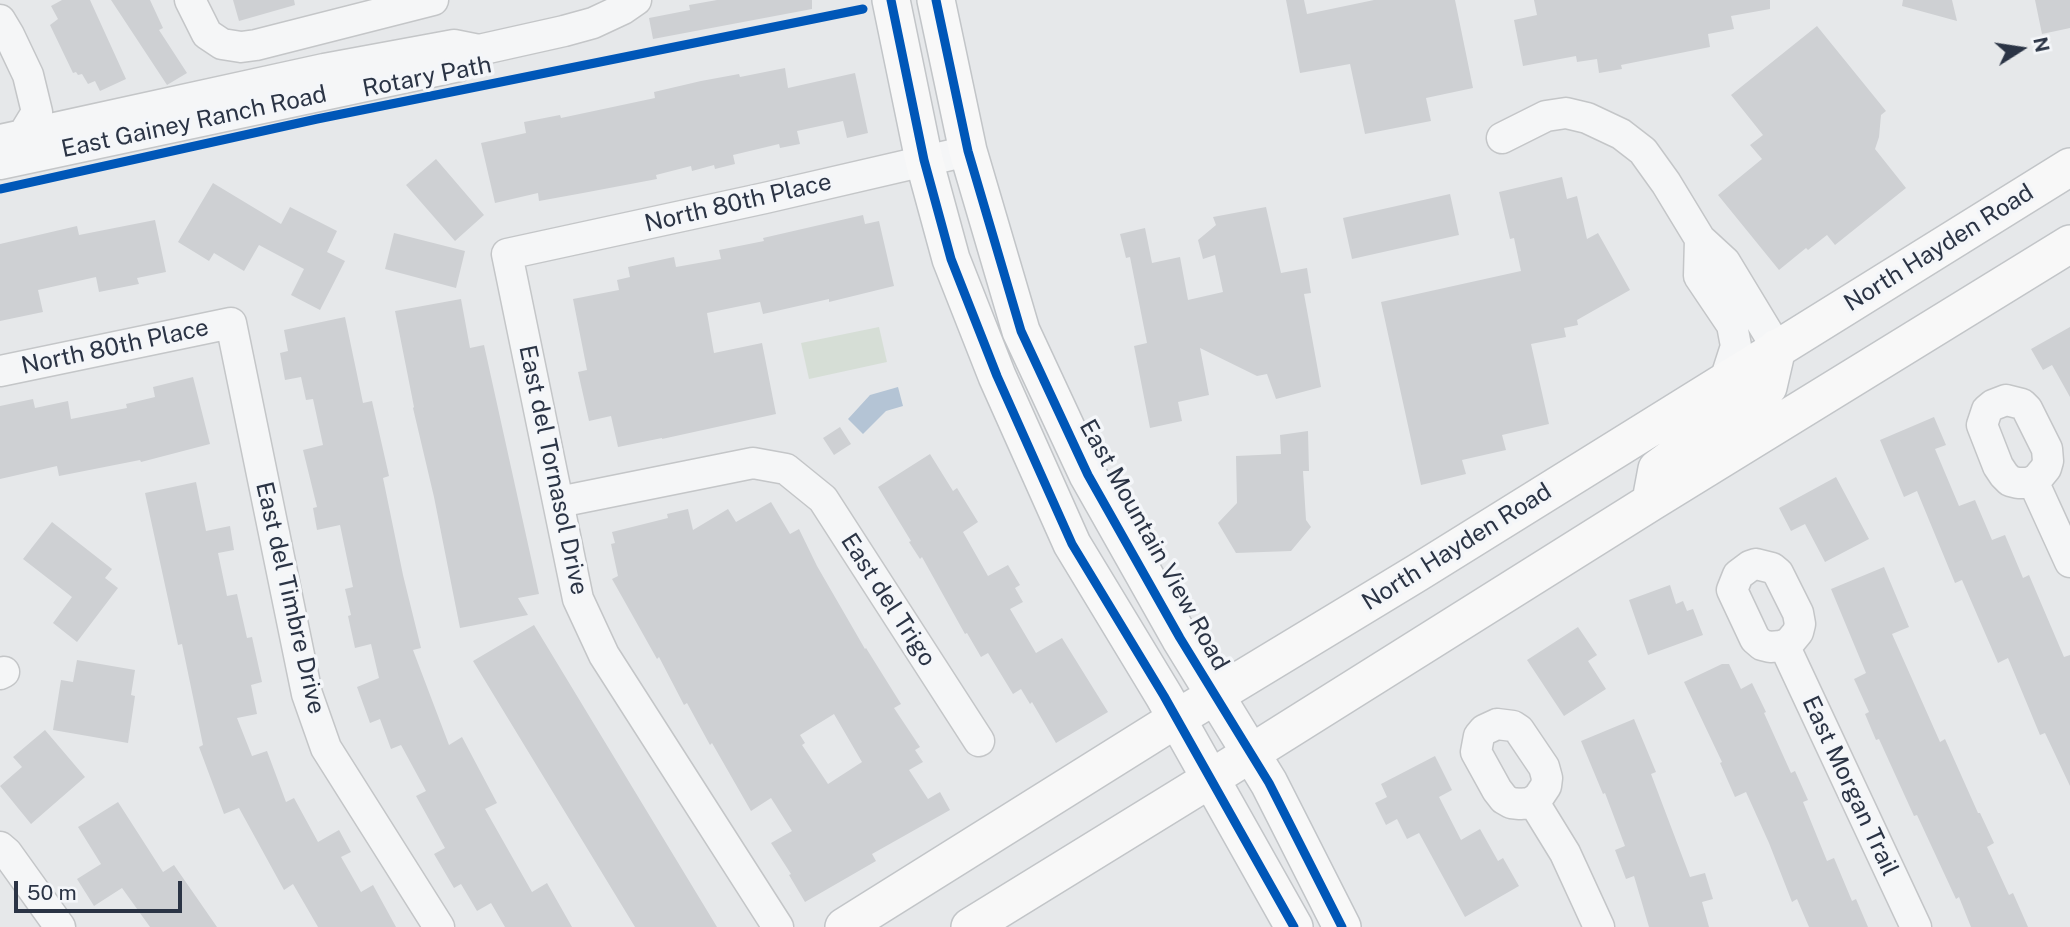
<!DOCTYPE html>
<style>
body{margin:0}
#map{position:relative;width:2070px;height:927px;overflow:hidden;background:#e6e8ea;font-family:"Public Sans",sans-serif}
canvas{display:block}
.north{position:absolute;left:1986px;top:14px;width:70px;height:70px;-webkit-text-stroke:5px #f4f6f9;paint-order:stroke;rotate:78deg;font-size:19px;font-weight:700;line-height:28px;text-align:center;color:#2b3445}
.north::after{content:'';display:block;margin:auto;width:24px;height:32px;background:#2b3445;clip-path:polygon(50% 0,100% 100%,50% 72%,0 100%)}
.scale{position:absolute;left:14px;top:881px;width:168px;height:32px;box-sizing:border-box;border:4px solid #2b3445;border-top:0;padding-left:9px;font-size:21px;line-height:24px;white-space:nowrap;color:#2b3445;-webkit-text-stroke:5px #f4f6f9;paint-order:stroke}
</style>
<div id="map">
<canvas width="2070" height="927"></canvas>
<div class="north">N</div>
<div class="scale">50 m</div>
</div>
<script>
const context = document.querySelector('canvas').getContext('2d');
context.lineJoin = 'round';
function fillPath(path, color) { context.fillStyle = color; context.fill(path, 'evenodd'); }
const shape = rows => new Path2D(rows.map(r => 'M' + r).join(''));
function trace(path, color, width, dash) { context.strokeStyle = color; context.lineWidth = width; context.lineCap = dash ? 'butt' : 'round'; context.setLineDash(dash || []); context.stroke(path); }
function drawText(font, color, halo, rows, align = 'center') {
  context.font = font + ' "Public Sans",sans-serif'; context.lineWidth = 7; context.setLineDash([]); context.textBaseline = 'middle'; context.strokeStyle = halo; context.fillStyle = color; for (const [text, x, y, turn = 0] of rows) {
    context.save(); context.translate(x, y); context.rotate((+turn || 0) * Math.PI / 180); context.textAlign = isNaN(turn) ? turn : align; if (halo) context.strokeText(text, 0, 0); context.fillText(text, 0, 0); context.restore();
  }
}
fillPath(shape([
 [879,327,887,362,809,379,801,343]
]), '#d6ded6');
fillPath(shape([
 [898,387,903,406,886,411,863,434,848,419,870,395]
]), '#b4c4d5');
fillPath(shape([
 [62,0,90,0,126,79,100,91,95,81,88,84,82,74,78,75,76,72,73,73,50,25,58,19,51,6],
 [111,0,150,0,163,28,159,30,187,73,167,85],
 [233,0,294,0,295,5,239,21],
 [717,0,812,0,812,9,653,39,649,18,690,10,689,5],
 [1286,0,1304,0,1307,14,1374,0,1455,0,1473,88,1426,98,1431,121,1365,134,1350,64,1300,73],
 [1534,0,1770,0,1770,9,1731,16,1734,29,1708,34,1710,47,1621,65,1622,69,1599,73,1597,59,1577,62,1576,56,1523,66,1514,20,1537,15],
 [1903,0,1952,0,1957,21,1902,6],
 [2035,0,2070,0,2070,28,2042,34],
 [1817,26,1886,111,1881,115,1879,137,1875,149,1906,188,1835,245,1827,235,1808,250,1806,248,1779,270,1718,195,1762,159,1750,145,1763,135,1731,95],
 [785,68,788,88,855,73,868,133,847,138,843,121,797,131,800,144,780,148,779,144,733,155,735,164,715,169,714,165,692,171,691,166,656,175,657,179,583,193,539,201,538,193,495,203,481,143,526,133,524,122,560,115,561,118,655,98,654,92,701,81,739,74,740,77],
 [436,159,484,215,455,241,406,185],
 [1562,177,1567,199,1577,196,1587,239,1598,233,1630,290,1577,320,1578,325,1564,328,1566,337,1531,344,1549,424,1502,435,1506,450,1462,460,1466,474,1421,485,1381,302,1521,271,1514,238,1510,239,1499,192],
 [213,183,281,224,290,207,337,231,327,252,345,261,320,310,291,295,304,269,259,245,244,271,214,253,209,261,178,242],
 [1450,194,1459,235,1352,259,1343,218],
 [1266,207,1281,273,1307,268,1311,293,1304,294,1321,387,1276,399,1267,374,1257,376,1200,348,1209,395,1178,402,1182,421,1150,428,1134,346,1147,343,1130,257,1126,258,1120,234,1145,228,1152,263,1180,257,1188,300,1223,292,1215,255,1203,259,1198,240,1216,225,1213,217],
 [863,215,865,224,879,221,894,286,829,302,829,299,763,314,760,302,707,313,714,353,762,343,776,414,662,439,662,438,618,447,611,416,589,421,578,372,587,370,573,299,619,290,617,280,630,277,628,267,674,257,676,267,721,259,719,250,764,241,763,238],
 [155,220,166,272,137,278,139,284,99,292,96,277,38,290,43,312,0,321,0,244,77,226,79,235],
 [394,233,465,251,456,288,385,269],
 [461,299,470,348,484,345,539,594,518,598,528,615,460,628,434,497,413,408,414,407,395,311],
 [345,317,363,403,372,401,389,476,383,478,403,575,421,648,413,650,449,745,462,737,497,803,485,809,532,892,547,883,572,927,505,927,491,903,477,911,461,884,454,888,434,854,445,848,416,796,426,791,401,745,391,749,380,719,370,723,357,687,379,678,371,644,355,648,348,616,351,615,345,589,353,587,340,525,317,530,313,508,317,507,303,450,323,445,313,399,306,400,301,377,285,380,280,353,288,351,284,330],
 [2070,327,2070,397,2052,365,2043,370,2031,349],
 [193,377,210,444,141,462,140,460,59,476,57,466,0,479,0,406,33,399,35,408,68,401,71,419,127,408,126,404,155,397,153,387],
 [1934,417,1946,445,1935,449,1959,506,1975,500,1992,540,2005,535,2023,578,2029,575,2064,657,2070,655,2070,786,2045,733,2040,735,2008,658,1998,663,1962,580,1955,583,1917,491,1904,497,1880,440],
 [840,427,851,444,834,455,823,438],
 [1308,431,1309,471,1303,471,1306,520,1311,527,1291,551,1236,553,1218,523,1237,503,1236,456,1281,454,1280,435],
 [930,454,953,491,957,488,978,522,963,532,988,576,1008,565,1020,585,1015,588,1023,602,1010,609,1036,653,1062,638,1108,712,1056,743,1032,702,1030,704,1021,689,1013,694,988,653,981,657,967,633,965,634,922,557,920,559,909,542,911,541,878,487],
 [1836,477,1869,539,1825,562,1805,524,1791,531,1779,508],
 [196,482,206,531,230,526,234,550,218,553,227,596,237,594,247,638,252,637,262,682,251,685,257,714,237,718,252,756,267,751,286,802,294,798,318,842,339,830,351,852,341,857,361,892,373,885,396,927,318,927,293,884,284,890,239,808,224,814,199,747,203,745,182,644,178,645,145,493],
 [771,502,790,534,799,529,817,566,865,649,866,648,901,704,894,708,920,747,915,750,923,762,909,770,928,799,940,792,950,810,872,854,876,861,805,902,789,875,791,874,771,843,792,831,771,798,751,811,712,743,710,745,687,703,684,705,659,657,657,659,612,579,618,576,611,544,615,543,612,532,668,518,667,514,688,509,693,530,728,509,736,522],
 [834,714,862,762,828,784,802,745,805,743,800,735],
 [52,522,112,569,105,578,118,588,77,642,53,623,72,597,23,559],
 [1884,567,1909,627,1892,634,1940,742,1945,739,1978,813,1980,813,1994,843,1987,847,2009,895,2013,893,2028,927,1971,927,1959,897,1956,899,1917,815,1914,816,1879,739,1876,740,1865,714,1869,712,1854,679,1866,673,1831,589],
 [1670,585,1676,604,1683,601,1687,611,1693,609,1703,635,1648,655,1629,600],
 [534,625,717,927,635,927,473,661],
 [1578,627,1597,655,1588,661,1606,689,1564,716,1527,660],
 [77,660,135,670,131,695,135,696,128,743,53,730,61,680,73,682],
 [1722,664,1729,664,1741,689,1752,683,1766,712,1764,713,1791,773,1795,771,1808,800,1803,802,1827,861,1834,858,1852,901,1856,899,1868,927,1809,927,1797,899,1792,902,1769,843,1746,792,1735,797,1720,763,1722,762,1684,682],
 [1634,719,1656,772,1651,774,1690,877,1705,873,1713,899,1702,902,1709,927,1649,927,1634,876,1626,879,1615,850,1625,846,1605,793,1603,794,1581,741],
 [45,730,85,777,31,824,0,786,22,767,13,757],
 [1435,756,1452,790,1439,797,1461,840,1480,829,1498,861,1503,858,1519,886,1465,917,1419,833,1407,839,1397,819,1386,825,1375,803,1387,797,1381,784],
 [118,802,163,872,174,865,217,927,150,927,122,888,94,906,77,879,101,864,78,827]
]), '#ced0d3');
const minor = shape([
 [190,0,207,34,222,44,241,47,256,45,433,0],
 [0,20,9,35,28,75,37,112,23,135,26,147],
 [1502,138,1546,116,1566,113,1587,118,1621,134,1643,151,1666,183,1700,239,1725,262,1777,348],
 [0,140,324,69,454,45,479,50,564,31,593,23,623,9,636,0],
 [0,164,459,66,479,50],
 [1700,239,1699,276,1732,325,1736,346,1725,380],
 [0,371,231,323,307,694,326,748,439,927],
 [2006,400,2022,404,2027,409,2047,449,2048,461,2046,468,2037,479,2029,483,2018,483,2010,481,2004,475,1998,466,1982,425,1987,410,1993,405,2006,400],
 [2033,481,2070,562],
 [559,502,753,463,786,469,823,499,979,741],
 [1756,564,1772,568,1778,573,1798,613,1800,624,1798,632,1789,643,1781,646,1770,647,1762,645,1755,639,1732,590,1738,575,1750,566,1756,564],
 [1784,645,1916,927],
 [0,674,4,672],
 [1497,724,1513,726,1519,730,1544,767,1547,778,1546,786,1538,798,1530,803,1520,804,1511,803,1504,799,1497,790,1476,752,1479,736,1484,730,1497,724],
 [1533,801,1565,853,1599,927],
 [0,847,7,853,60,927],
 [778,927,604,655,578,599,507,254,765,198,968,151]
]);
const major = shape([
 [891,0,924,160,951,259,997,376,1072,544,1164,696,1294,927],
 [936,0,968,151,1021,331,1088,475,1180,638,1269,783,1342,927],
 [1651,501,1657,469,1768,387,1777,348],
 [844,927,1176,719,1417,573,2070,167],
 [970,927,1194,789,1651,502,2070,244]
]);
trace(minor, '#c4c6c8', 33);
trace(major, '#c2c5c8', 40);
trace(minor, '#f5f6f7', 30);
trace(major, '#f8f8f8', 37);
trace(shape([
 [891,0,924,160,951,259,997,376,1072,544,1164,696,1294,927],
 [936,0,968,151,1021,331,1088,475,1180,638,1269,783,1342,927],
 [0,189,317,119,863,9]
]), '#0057b8', 9);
drawText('24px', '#2b3445', '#f4f6f9', [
 ["Rotary Path",427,77,-11],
 ["East Gainey Ranch Road",194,122,-12],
 ["North 80th Place",738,203,-13],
 ["North Hayden Road",1939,248,-32],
 ["North 80th Place",115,347,-12],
 ["East del Tornasol Drive",553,470,78],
 ["East Mountain View Road",1154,545,61],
 ["North Hayden Road",1457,547,-32],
 ["East del Timbre Drive",290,598,77],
 ["East del Trigo",888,600,57],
 ["East Morgan Trail",1850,786,65]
]);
</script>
